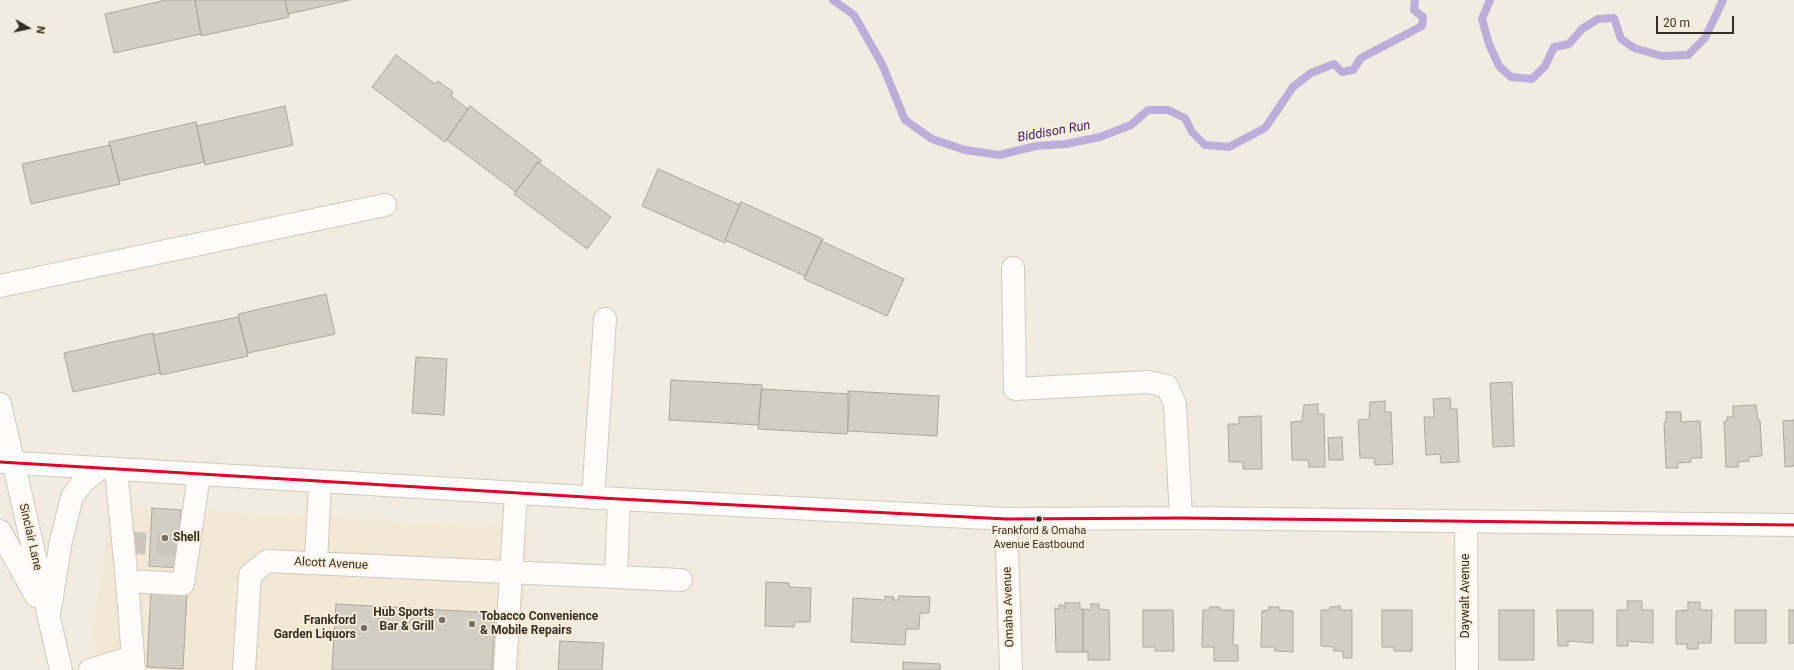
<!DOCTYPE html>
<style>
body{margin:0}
#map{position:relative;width:1794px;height:670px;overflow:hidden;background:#f2ece0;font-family:Roboto,sans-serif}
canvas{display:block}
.north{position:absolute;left:8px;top:8px;width:40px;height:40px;-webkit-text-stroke:3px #faeed8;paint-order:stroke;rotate:99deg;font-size:11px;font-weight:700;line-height:16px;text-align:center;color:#332f26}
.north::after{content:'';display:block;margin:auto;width:14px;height:18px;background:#332f26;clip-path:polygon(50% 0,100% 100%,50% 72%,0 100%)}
.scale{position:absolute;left:1656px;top:16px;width:78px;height:18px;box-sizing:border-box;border:2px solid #332f26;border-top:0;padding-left:5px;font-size:12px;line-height:14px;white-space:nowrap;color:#332f26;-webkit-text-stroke:3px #faeed8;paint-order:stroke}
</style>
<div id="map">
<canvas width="1794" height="670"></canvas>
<div class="north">N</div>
<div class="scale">20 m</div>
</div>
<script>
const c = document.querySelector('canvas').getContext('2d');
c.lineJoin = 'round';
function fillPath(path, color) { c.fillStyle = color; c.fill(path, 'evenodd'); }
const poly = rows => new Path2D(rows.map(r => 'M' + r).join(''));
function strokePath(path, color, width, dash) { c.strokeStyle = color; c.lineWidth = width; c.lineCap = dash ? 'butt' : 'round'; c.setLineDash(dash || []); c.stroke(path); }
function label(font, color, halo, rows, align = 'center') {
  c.font = font + ' Roboto,sans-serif'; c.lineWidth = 3.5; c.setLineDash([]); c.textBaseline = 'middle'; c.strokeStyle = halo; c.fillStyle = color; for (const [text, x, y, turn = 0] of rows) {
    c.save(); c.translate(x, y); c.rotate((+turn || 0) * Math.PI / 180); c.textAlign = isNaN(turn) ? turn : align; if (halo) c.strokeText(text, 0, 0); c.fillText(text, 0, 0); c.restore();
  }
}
fillPath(poly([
 [113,506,490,526,529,530,521,670,100,670,90,635]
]), '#f3e8d3');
strokePath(poly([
 [833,0,854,15,882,64,905,120,932,139,965,150,999,155,1036,146,1066,144,1100,137,1131,125,1148,110,1168,110,1185,118,1192,132,1205,145,1229,147,1265,128,1293,87,1311,73,1334,64,1342,72,1353,70,1361,58,1422,26,1423,17,1414,10,1415,0],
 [1490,0,1482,19,1489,44,1499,66,1511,77,1532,79,1545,66,1554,47,1569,44,1582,29,1598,19,1614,18,1621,39,1634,48,1662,56,1688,55,1705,38,1723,0]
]), '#beadda', 8);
const building = poly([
 [166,0,195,0,201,34,114,53,105,14,166,0],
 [195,0,285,0,289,17,201,36,195,0],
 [285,0,350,0,288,14,285,0],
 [396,55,435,84,438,81,453,92,451,96,468,109,445,142,372,87,396,55],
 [285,106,293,145,205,165,197,126,285,106],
 [470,106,541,160,540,163,538,162,516,192,447,140,470,106],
 [196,122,204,162,119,181,109,142,196,122],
 [110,145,120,184,31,204,22,164,110,145],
 [538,162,611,217,587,249,514,194,538,162],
 [658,169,740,205,725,240,726,241,725,243,642,206,658,169],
 [741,202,823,239,805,276,725,240,741,202],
 [821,241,904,279,887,316,804,279,821,241],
 [326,294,335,334,248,353,238,314,326,294],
 [238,317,248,356,161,375,153,335,238,317],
 [153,333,160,373,73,392,64,353,153,333],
 [416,357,447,359,444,415,412,413,416,357],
 [671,380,762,385,758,425,669,420,671,380],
 [1512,382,1514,446,1493,447,1490,383,1512,382],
 [762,389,850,394,847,434,758,429,762,389],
 [848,391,939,396,937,436,848,431,848,391],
 [1450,398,1451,409,1457,409,1459,462,1441,463,1440,454,1426,455,1424,417,1434,417,1433,399,1450,398],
 [1385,401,1385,412,1391,412,1393,464,1375,465,1374,458,1360,458,1358,420,1369,419,1370,402,1385,401],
 [1318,404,1318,414,1324,414,1325,467,1309,467,1308,460,1292,460,1291,422,1302,421,1304,405,1318,404],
 [1756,405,1758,420,1760,420,1762,456,1749,457,1749,461,1738,462,1738,467,1726,467,1724,421,1727,421,1727,417,1733,417,1733,406,1756,405],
 [1666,412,1681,412,1681,422,1700,421,1702,458,1691,458,1691,462,1678,463,1678,468,1666,468,1664,422,1666,422,1666,412],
 [1261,416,1262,469,1243,469,1243,462,1229,462,1228,424,1239,424,1239,417,1261,416],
 [1794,420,1794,466,1785,467,1783,421,1794,420],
 [1342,437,1343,460,1329,460,1328,438,1342,437],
 [152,508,181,510,178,568,149,566,152,508],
 [766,582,789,583,789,587,811,588,810,622,795,622,794,627,765,626,766,582],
 [151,589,187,591,183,669,147,667,151,589],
 [885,596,894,597,893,600,898,600,899,596,930,597,929,613,920,613,919,629,906,629,905,645,851,642,853,598,885,600,885,596],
 [1627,601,1642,601,1642,610,1653,610,1653,643,1628,641,1628,646,1617,646,1617,610,1628,610,1627,601],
 [1688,602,1700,602,1700,610,1712,610,1711,643,1698,643,1698,649,1687,649,1687,644,1676,644,1676,611,1688,610,1688,602],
 [1065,603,1080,603,1080,609,1083,609,1083,652,1056,652,1055,608,1059,609,1059,605,1063,605,1065,609,1065,603],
 [336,604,495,613,492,670,332,670,336,604],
 [1091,604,1099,604,1099,609,1109,610,1110,660,1088,660,1088,652,1083,652,1083,609,1091,610,1091,604],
 [1340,606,1340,610,1352,610,1352,658,1343,658,1343,651,1334,651,1334,647,1321,646,1321,610,1330,610,1330,607,1340,606],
 [1210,607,1220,607,1220,610,1234,610,1233,645,1238,645,1238,661,1214,661,1214,647,1202,647,1203,610,1210,610,1210,607],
 [1269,607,1279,607,1279,610,1293,611,1293,652,1275,651,1274,647,1261,647,1262,611,1269,610,1269,607],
 [1143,610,1173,610,1174,651,1155,651,1155,647,1143,647,1143,610],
 [1382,610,1412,610,1412,651,1394,651,1394,647,1382,647,1382,610],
 [1499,610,1534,610,1534,660,1499,660,1499,610],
 [1557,610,1593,610,1593,643,1568,641,1568,646,1558,646,1557,610],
 [1735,610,1766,610,1766,643,1735,643,1735,610],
 [1789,610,1794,610,1794,643,1789,644,1789,610],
 [560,641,604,643,602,670,558,670,560,641],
 [903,662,940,664,940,670,903,670,903,662]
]);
fillPath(building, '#d3cec4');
strokePath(building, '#aaa69d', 1);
strokePath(poly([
 [124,542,189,547]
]), '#ccc6bb', 22, [22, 11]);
const minor = poly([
 [1013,268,1015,389,1148,382,1167,386,1175,404,1181,518],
 [0,286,385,205],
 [0,404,61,670],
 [0,462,619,499,1006,519,1181,518,1794,525],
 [116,470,127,581,183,584,199,475],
 [593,498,605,319],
 [1006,519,1011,670],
 [1466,522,1467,670],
 [0,531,36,596],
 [316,563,320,482],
 [616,577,619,499],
 [127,581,134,670],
 [50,609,61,541,72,497,83,482,99,469],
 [90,670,133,657],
 [244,670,250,575,267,561,681,580],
 [505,670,516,493]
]);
strokePath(minor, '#cfcac1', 24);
strokePath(minor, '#fdfcfa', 22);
strokePath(poly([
 [0,462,619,499,1006,519,1181,518,1794,525]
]), '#e4002b', 3);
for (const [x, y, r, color] of [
 [1039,519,3.5,"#332f26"],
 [165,538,4,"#767167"],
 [442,620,4,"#767167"],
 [472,624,4,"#767167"],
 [364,628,4,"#767167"]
]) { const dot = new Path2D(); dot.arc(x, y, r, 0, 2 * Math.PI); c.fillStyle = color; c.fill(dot); strokePath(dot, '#faeed8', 1.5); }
label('11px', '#332f26', '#faeed8', [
 ["Frankford & Omaha",1039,531],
 ["Avenue Eastbound",1039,545]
]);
label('12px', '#332f26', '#faeed8', [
 ["Sinclair Lane",30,537,77],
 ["Alcott Avenue",331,564,3],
 ["Daywalt Avenue",1466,596,-90],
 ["Omaha Avenue",1009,607,-92]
]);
label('bold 12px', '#332f26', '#faeed8', [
 ["Shell",173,538],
 ["Hub Sports",434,613,"right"],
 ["Bar & Grill",434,627,"right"],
 ["Tobacco Convenience",480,617],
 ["& Mobile Repairs",480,631],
 ["Frankford",356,621,"right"],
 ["Garden Liquors",356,635,"right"]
], 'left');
label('italic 13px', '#3c186a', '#faeed8', [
 ["Biddison Run",1054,132,-10]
]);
</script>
